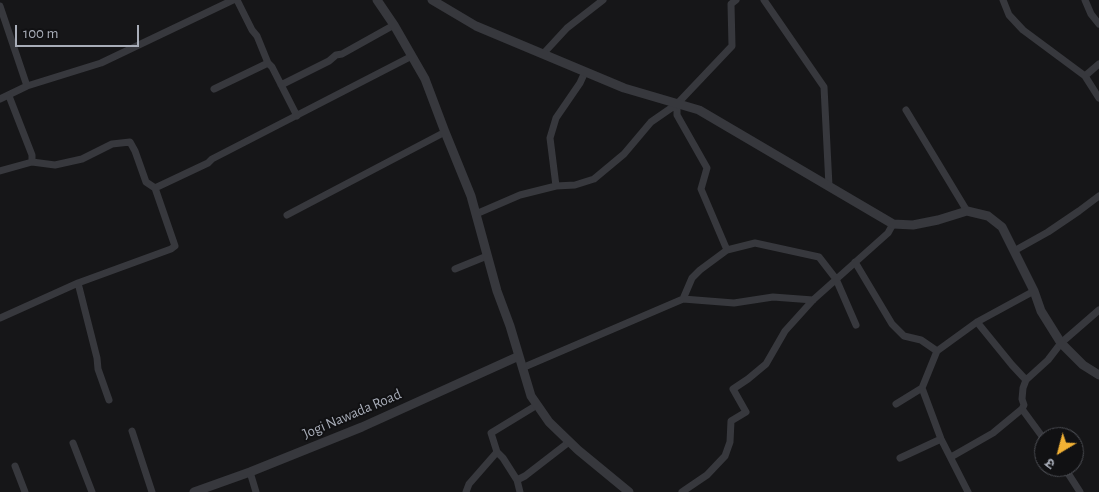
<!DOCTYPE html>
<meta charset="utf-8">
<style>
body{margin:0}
#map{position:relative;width:1099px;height:492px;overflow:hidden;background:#161618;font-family:"Alegreya Sans","Noto Sans Devanagari",sans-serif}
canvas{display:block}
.north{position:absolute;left:1034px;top:427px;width:50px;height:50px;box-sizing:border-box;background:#111113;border:1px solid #4d4f55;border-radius:50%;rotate:217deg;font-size:14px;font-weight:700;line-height:20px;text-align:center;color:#a8adb8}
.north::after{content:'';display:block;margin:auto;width:18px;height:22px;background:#f2b134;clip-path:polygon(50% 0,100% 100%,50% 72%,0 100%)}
.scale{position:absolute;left:15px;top:25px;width:124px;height:22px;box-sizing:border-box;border:2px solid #a8adb8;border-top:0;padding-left:6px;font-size:15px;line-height:18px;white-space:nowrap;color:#a8adb8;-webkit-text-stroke:4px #111113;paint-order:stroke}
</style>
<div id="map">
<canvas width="1099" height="492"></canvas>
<div class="north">उ</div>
<div class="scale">100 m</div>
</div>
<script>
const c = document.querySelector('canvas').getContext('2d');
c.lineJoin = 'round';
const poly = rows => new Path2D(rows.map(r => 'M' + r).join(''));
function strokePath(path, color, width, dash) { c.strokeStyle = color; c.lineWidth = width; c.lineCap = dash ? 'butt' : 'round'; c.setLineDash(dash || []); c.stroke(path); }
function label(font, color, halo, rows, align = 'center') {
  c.font = font + ' "Alegreya Sans",sans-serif'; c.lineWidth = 4; c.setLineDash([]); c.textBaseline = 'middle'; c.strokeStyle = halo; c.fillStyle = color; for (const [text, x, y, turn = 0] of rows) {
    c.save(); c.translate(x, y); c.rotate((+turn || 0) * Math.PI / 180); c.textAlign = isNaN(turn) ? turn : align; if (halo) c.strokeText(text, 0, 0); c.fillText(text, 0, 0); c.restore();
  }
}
strokePath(poly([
 [237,0,252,30,257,36,268,63,272,67,297,116],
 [764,0,824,87,829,186],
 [1003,0,1009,15,1023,30,1085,76,1099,98],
 [1085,0,1091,14,1099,24],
 [0,6,27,86],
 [543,54,567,28,603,0],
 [1085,76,1099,64],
 [281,85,329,61,336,55,342,54,394,25],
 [214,89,268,63],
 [0,99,27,86,101,63,233,0],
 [677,104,677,115,707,168,701,189,727,250],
 [906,110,967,211],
 [32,162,55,165,82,159,112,144,130,142,135,151,146,182,155,188,208,163,212,159,412,56],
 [0,171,32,162,32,155,9,96],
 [556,186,550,138,556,118,580,83,585,72],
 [476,214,520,195,556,186,575,185,594,179,624,154,651,122,677,104,732,46,731,4,736,0],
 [287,215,445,132],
 [1014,251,1048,232,1079,211,1099,196],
 [855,262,892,324,904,336,921,340,937,351],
 [455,269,487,256],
 [78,283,97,358,98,369,109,400],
 [683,299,692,278,700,270,727,250,755,243,819,257,836,279,856,325],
 [0,318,78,283,171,249,175,246,155,188],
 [977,322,1012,365,1026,380],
 [522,368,683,299,734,303,773,297,813,300],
 [922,388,941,439,968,492],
 [896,404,922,388,937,351,977,322,1034,291],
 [1022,409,1024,405,1022,399,1023,388,1026,380,1048,360,1061,343,1099,310],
 [132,431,152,492],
 [73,443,92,492],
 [951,457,993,433,1022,409,1044,439],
 [900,458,941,439],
 [15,466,25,492],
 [1064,467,1080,492],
 [250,472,256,492],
 [517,480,525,476,569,442],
 [466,492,469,484,497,452],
 [520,492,517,480,503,458,497,452,491,433,537,405],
 [682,492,707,475,725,456,730,442,731,421,746,412,733,389,748,379,766,364,785,331,813,300,888,233,893,224]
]), '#37383d', 7);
strokePath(poly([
 [377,0,394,25,425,79,445,132,471,196,497,291,510,326,531,396,549,422,578,450,629,492],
 [432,0,476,26,624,88,699,110,893,224,913,225,938,220,967,211,988,216,1002,227,1034,291,1041,311,1061,343,1083,365,1099,375],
 [194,492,250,472,362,427,519,356]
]), '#37383d', 9);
label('15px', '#a8adb8', '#111113', [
 ["Jogi Nawada Road",352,414,-23]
]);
</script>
